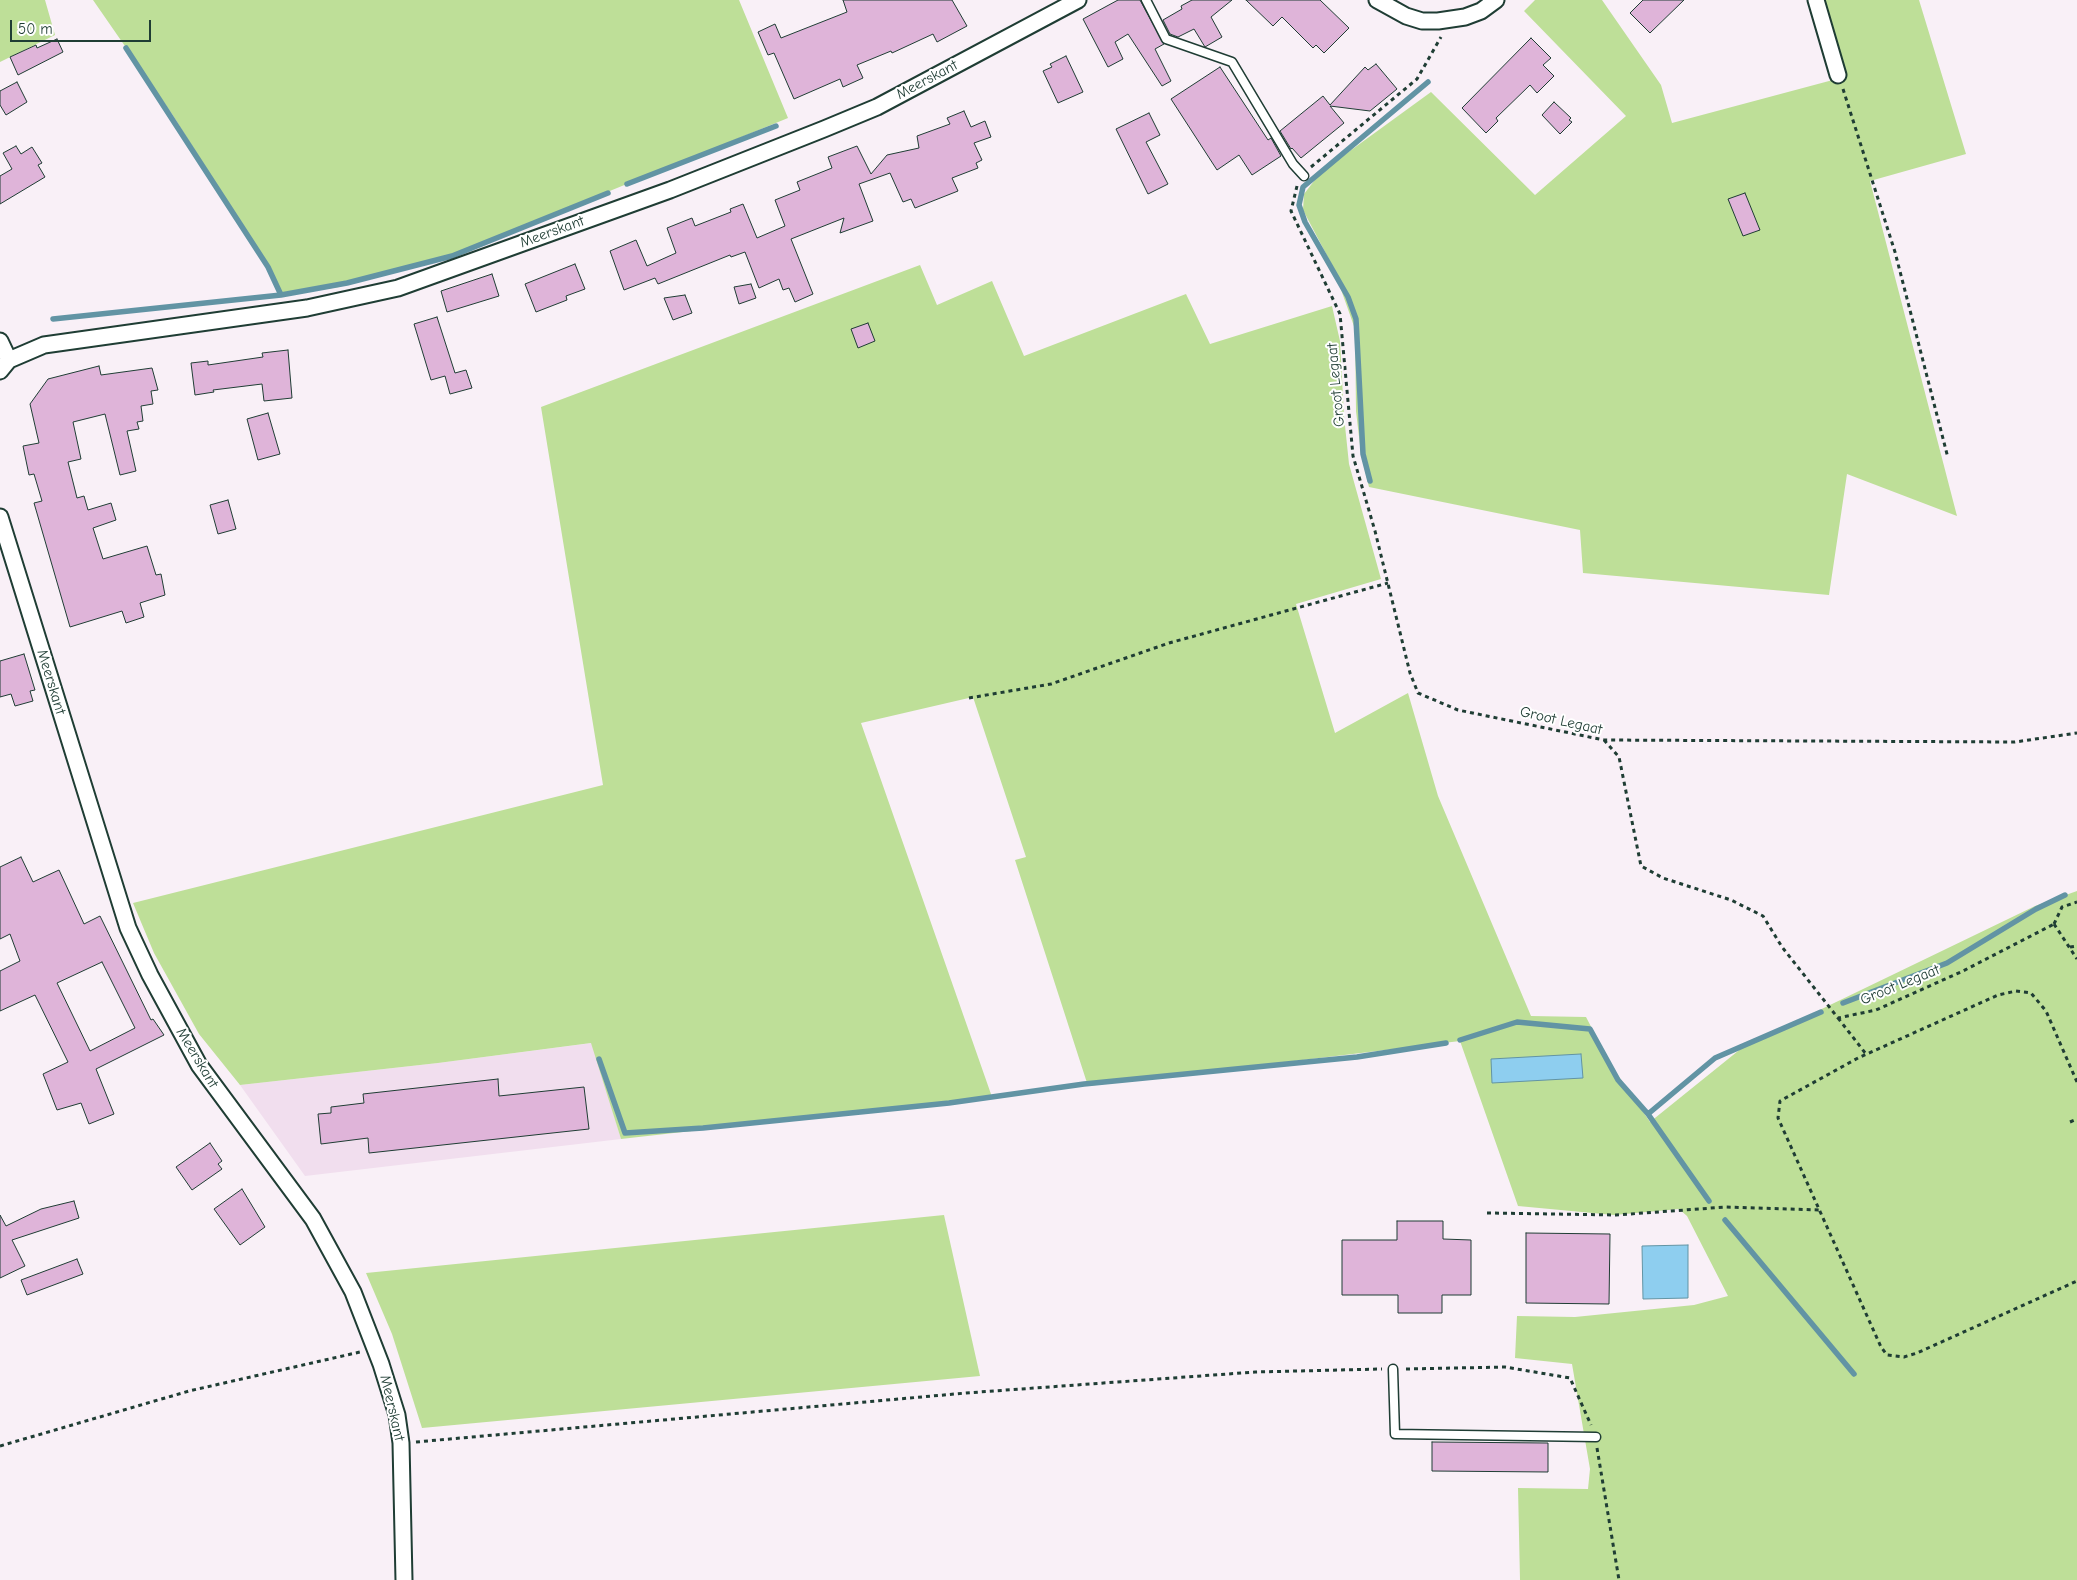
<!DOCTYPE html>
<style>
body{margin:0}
#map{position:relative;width:2077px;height:1580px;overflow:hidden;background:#f9f0f7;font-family:"Comic Neue",sans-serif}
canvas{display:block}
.scale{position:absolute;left:10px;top:20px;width:141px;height:22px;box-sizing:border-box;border:2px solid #1f3d34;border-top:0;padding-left:6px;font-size:15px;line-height:18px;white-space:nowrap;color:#1f3d34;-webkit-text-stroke:4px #fff;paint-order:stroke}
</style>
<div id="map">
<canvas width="2077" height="1580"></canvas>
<div class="scale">50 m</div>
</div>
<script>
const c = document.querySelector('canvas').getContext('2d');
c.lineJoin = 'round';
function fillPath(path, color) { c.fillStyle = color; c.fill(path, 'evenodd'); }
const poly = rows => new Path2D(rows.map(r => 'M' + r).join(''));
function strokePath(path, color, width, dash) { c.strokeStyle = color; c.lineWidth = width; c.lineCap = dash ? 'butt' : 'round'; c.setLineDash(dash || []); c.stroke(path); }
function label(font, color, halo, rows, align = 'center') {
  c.font = font + ' "Comic Neue",sans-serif'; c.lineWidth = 4; c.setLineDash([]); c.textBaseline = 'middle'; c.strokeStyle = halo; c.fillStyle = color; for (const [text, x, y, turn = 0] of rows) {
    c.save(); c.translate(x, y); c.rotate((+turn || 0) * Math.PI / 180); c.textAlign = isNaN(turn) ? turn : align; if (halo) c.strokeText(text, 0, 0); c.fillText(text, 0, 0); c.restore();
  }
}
fillPath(poly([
 [592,1043,621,1139,305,1176,240,1085,438,1063]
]), '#f1deee');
fillPath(poly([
 [0,0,45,0,55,35,0,62],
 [93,0,739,0,788,118,451,256,339,287,282,296,268,266,172,114],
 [1535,0,1602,0,1661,85,1672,123,1844,77,1822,0,1919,0,1966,154,1870,181,1957,516,1847,474,1829,595,1583,573,1580,530,1369,487,1361,454,1356,411,1355,329,1333,267,1303,210,1304,194,1321,172,1431,92,1535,195,1626,116,1524,11],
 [920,265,937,305,992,281,1024,356,1186,294,1210,344,1332,306,1340,341,1344,416,1349,464,1381,579,1296,604,1335,733,1408,693,1438,796,1531,1016,1586,1017,1611,1065,1650,1122,1743,1047,2035,906,2077,891,2077,1580,1520,1580,1518,1488,1588,1489,1590,1469,1572,1364,1515,1358,1517,1316,1575,1317,1694,1305,1728,1296,1687,1216,1679,1209,1614,1215,1518,1206,1460,1041,1088,1086,1015,860,1026,857,973,697,861,723,992,1097,621,1139,591,1043,438,1063,240,1085,199,1034,154,953,133,903,603,785,541,407],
 [944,1215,980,1376,422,1428,392,1334,366,1273]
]), '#bedf98');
const water = poly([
 [1581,1054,1583,1078,1492,1083,1491,1059,1581,1054],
 [1688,1245,1688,1298,1643,1299,1642,1246,1688,1245]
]);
fillPath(water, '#8eceef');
strokePath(water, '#6294a4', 1);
strokePath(poly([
 [126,48,268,267,281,295],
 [627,184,776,126],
 [53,319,281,295,347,283,452,256,608,193],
 [1370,481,1363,454,1356,319,1348,297,1305,222,1299,205,1303,187,1428,82],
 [1843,1003,1947,963,2036,909,2065,895],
 [1460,1040,1517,1022,1590,1029,1618,1080,1648,1114,1709,1201],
 [599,1059,625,1133,703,1128,949,1103,1084,1084,1357,1057,1446,1043],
 [1648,1114,1715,1058,1821,1012],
 [1725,1220,1854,1374]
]), '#6294a4', 5.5);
const building = poly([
 [843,0,952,0,967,26,937,42,933,34,892,53,891,51,857,65,863,78,843,87,840,79,794,99,774,53,768,55,758,32,775,24,781,38,847,12,843,0],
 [1118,0,1140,0,1164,44,1155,49,1171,81,1162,86,1128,34,1115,42,1123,59,1108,67,1083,19,1118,0],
 [1192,0,1232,0,1211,17,1222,37,1205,47,1194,29,1178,37,1170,34,1163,20,1182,9,1181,6,1192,0],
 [1246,0,1320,0,1349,28,1324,53,1316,45,1313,48,1282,17,1273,26,1246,0],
 [1643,0,1684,0,1650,33,1630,13,1643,0],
 [1531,38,1551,58,1543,65,1554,76,1537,93,1530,85,1496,118,1498,121,1486,133,1462,108,1531,38],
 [57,39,63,52,18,75,10,57,36,45,37,48,57,39],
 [1066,56,1083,92,1058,103,1043,71,1052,67,1050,64,1066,56],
 [1376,64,1397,89,1370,111,1330,106,1344,123,1301,158,1292,148,1291,149,1280,131,1323,96,1330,105,1365,67,1368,70,1376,64],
 [1220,67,1268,140,1271,138,1281,156,1252,175,1239,155,1217,170,1171,99,1220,67],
 [17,82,27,102,6,115,0,105,0,91,17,82],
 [1554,102,1571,118,1569,120,1572,122,1560,134,1542,115,1554,102],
 [964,111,971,127,985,121,991,137,974,143,982,160,976,163,978,168,952,178,958,191,915,208,911,199,903,202,890,173,859,184,873,221,840,233,844,218,791,239,813,294,795,302,789,288,783,290,779,279,759,288,745,252,731,257,730,255,658,284,655,278,624,290,610,251,636,240,647,266,676,253,667,228,692,218,695,226,731,212,730,209,743,204,757,238,785,226,775,200,800,190,797,182,832,168,828,157,857,146,871,174,887,155,919,148,917,136,950,124,947,118,964,111],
 [1149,113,1160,135,1146,142,1168,184,1148,194,1116,129,1149,113],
 [16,146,21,154,32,147,42,163,38,165,45,177,0,204,0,176,12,169,3,153,16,146],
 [1745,193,1760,230,1743,236,1728,199,1745,193],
 [575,264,585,289,566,296,567,300,536,312,525,284,575,264],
 [492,274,499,296,447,312,441,291,492,274],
 [751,284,756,298,739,304,734,287,751,284],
 [685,295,692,313,673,320,664,298,685,295],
 [437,317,455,373,466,370,472,388,450,394,445,376,431,380,414,324,437,317],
 [868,323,875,341,858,348,851,329,868,323],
 [288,350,292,398,264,401,262,384,213,390,214,392,195,395,191,363,208,361,208,365,263,357,262,353,288,350],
 [99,366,101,375,152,368,158,390,151,391,153,404,141,406,143,421,137,422,139,429,127,431,136,471,120,475,105,414,73,422,81,459,68,462,77,498,84,496,88,510,111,503,116,520,93,528,103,559,147,546,156,575,161,574,165,595,140,603,144,617,126,623,122,611,70,627,34,503,42,501,34,474,29,475,23,446,39,443,30,404,48,379,99,366],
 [268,413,280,454,258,460,247,419,268,413],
 [228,500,236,529,218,534,210,505,228,500],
 [24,654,35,690,30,691,33,701,15,706,11,694,0,697,0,661,24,654],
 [21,857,33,882,59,870,84,924,100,916,151,1020,153,1019,164,1035,96,1069,114,1114,89,1124,81,1103,57,1110,43,1074,68,1062,35,995,0,1011,0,971,20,961,10,934,0,939,0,867,21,857],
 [102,962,135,1028,90,1051,57,983,102,962],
 [498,1079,499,1096,584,1087,589,1129,369,1153,368,1138,321,1144,318,1114,331,1113,331,1107,364,1103,363,1094,498,1079],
 [210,1143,222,1161,218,1164,222,1169,192,1190,176,1167,210,1143],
 [242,1189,265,1227,240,1245,214,1209,242,1189],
 [74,1201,79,1218,12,1240,25,1266,0,1278,0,1215,6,1226,41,1209,74,1201],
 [1397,1221,1443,1221,1443,1239,1471,1240,1471,1295,1442,1295,1442,1313,1398,1313,1398,1295,1342,1295,1342,1240,1397,1240,1397,1221],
 [1526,1233,1610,1234,1609,1304,1526,1303,1526,1233],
 [77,1259,83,1274,27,1295,21,1280,77,1259],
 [1432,1442,1548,1443,1548,1472,1432,1471,1432,1442]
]);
fillPath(building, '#dfb4d9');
strokePath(building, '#1f3d34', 1);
const service = poly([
 [1146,0,1166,39,1232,62,1293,164,1304,176],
 [1393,1369,1395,1434,1596,1437]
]);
const minor = poly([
 [1377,0,1406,16,1422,21,1438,21,1465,17,1481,11,1496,0],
 [1816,0,1838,75],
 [0,341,9,360],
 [0,371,9,360,44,345,307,308,398,288,670,190,824,129,877,107,1078,0],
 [0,517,128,928,150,975,199,1065,313,1219,353,1292,381,1364,397,1415,401,1443,404,1580]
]);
strokePath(service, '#1f3d34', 11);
strokePath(minor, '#1f3d34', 19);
strokePath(poly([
 [1843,89,1895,252,1948,458],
 [1311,167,1417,79,1441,37],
 [1297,186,1291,211,1340,314,1353,456,1375,531,1410,673,1418,693,1458,710,1604,740,2015,742,2077,733],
 [969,698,1051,684,1169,643,1388,583],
 [1604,740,1619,757,1641,866,1663,878,1731,900,1763,916,1782,947,1838,1018,1876,1010,1963,971,2054,924],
 [2054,924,2077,959],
 [2054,924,2062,907,2077,902],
 [2070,947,2077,946],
 [1838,1018,1866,1054],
 [2077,1082,2046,1011,2031,993,2016,991,1998,995,1858,1058,1780,1101,1778,1118,1881,1347,1887,1355,1904,1357,1917,1353,2077,1281],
 [2070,1122,2077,1119],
 [1487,1213,1616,1215,1726,1207,1819,1210],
 [1406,1369,1505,1367,1570,1378,1591,1425],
 [416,1442,966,1393,1255,1372,1382,1369],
 [0,1446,189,1391,360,1352],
 [1597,1448,1619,1580]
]), '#1f3d34', 3, [4, 4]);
strokePath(service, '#fff', 8);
strokePath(minor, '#fff', 15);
label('15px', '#1f3d34', '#fff', [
 ["Meerskant",927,80,-28],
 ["Meerskant",552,232,-20],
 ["Groot Legaat",1336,385,-95],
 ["Meerskant",51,682,73],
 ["Groot Legaat",1561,721,13],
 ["Groot Legaat",1900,985,-22],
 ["Meerskant",197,1058,59],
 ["Meerskant",392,1408,77]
]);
</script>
